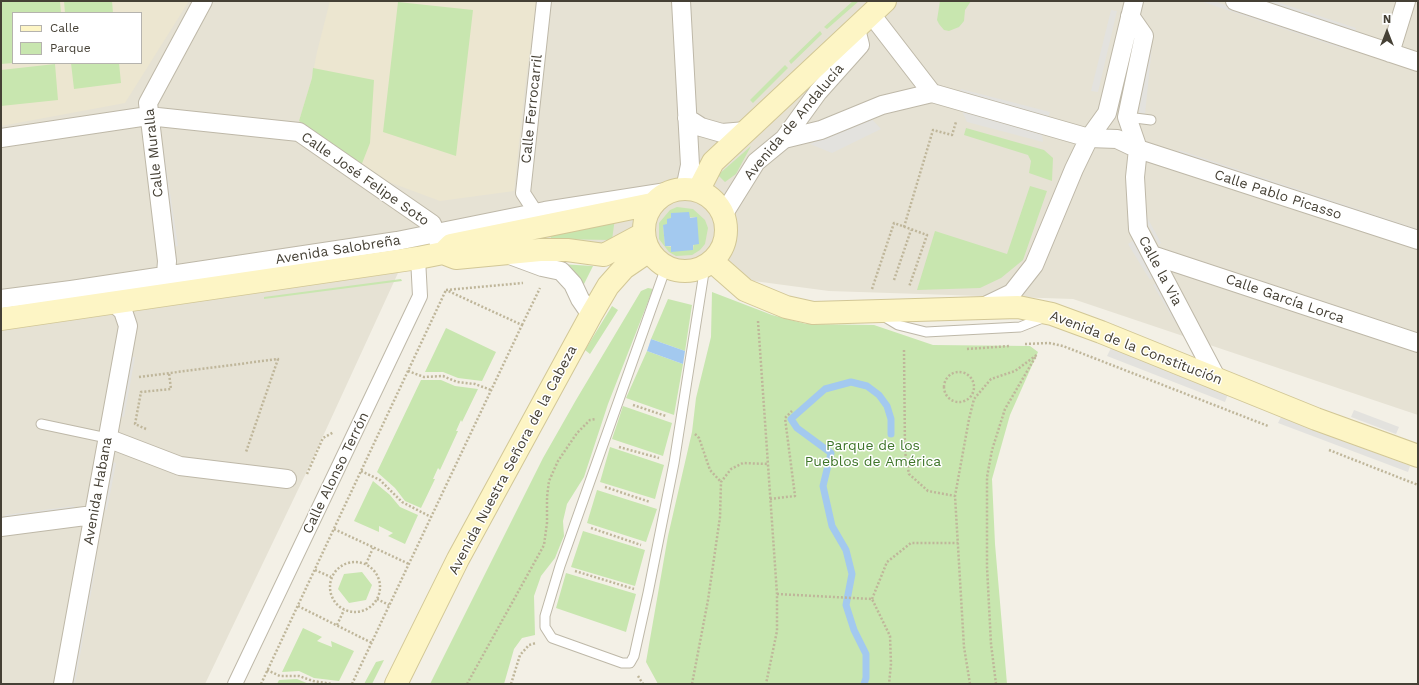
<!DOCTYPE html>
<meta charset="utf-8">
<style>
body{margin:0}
#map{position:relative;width:1419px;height:685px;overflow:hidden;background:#f3f0e6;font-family:"Work Sans",sans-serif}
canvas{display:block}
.frame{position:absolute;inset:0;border:2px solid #454035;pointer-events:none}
.legend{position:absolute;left:12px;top:12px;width:130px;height:52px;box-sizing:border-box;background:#fff;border:1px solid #b5b3ae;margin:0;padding:5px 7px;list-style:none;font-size:12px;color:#454035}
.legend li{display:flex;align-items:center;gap:8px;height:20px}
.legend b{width:20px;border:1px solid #b5b3ae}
.north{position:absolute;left:1367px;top:12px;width:40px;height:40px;-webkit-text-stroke:3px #fff;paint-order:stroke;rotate:0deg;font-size:11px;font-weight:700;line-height:16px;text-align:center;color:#454035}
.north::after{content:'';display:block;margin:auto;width:14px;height:18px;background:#454035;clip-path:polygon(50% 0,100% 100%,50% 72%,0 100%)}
</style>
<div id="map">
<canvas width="1419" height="685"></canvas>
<div class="frame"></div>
<ul class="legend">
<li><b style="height:5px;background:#fdf5c5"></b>Calle</li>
<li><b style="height:11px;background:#c8e6af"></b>Parque</li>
</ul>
<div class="north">N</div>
</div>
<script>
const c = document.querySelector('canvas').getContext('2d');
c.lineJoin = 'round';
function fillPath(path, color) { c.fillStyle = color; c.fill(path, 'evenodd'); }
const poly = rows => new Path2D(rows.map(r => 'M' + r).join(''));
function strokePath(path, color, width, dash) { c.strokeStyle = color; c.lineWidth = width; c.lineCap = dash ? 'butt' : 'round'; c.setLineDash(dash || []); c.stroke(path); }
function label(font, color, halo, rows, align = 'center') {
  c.font = font + ' "Work Sans",sans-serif'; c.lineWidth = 3; c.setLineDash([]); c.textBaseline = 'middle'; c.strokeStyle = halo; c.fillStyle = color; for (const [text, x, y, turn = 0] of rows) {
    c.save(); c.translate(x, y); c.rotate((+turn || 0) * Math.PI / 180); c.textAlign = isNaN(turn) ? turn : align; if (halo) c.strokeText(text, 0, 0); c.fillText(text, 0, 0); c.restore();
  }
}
fillPath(poly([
 [1,1,1418,1,1418,415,1073,299,829,291,415,236,307,471,205,684,1,684],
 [13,13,141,13,141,63,13,63]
]), '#e6e2d4');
fillPath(poly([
 [1,1,189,1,125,103,1,126],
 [13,13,141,13,141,63,13,63],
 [330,1,537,1,525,86,514,191,440,201,381,179,299,121,312,78,317,52]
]), '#ece6d0');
fillPath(poly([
 [1,1,60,1,61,13,13,13,13,63,1,64],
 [64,1,112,1,113,13,65,13],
 [853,1,859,1,827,29,824,27],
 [940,1,971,1,965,10,964,21,959,27,949,31,944,30,939,24,937,20],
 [398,2,473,10,456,156,383,132],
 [820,31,822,34,791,64,789,61],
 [71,63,119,63,121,83,74,89],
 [55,64,58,100,1,106,1,70],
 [785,65,788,68,753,103,750,100],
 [313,68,374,80,370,143,361,166,299,121,312,78],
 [966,128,1044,150,1053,158,1052,181,1029,173,1031,161,1028,155,964,135],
 [751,146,736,174,725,182,718,175],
 [1030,186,1047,191,1023,260,1001,278,980,288,917,290,935,231,1007,254],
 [677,207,693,209,705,220,708,228,705,244,700,250,692,255,676,256,669,252,659,239,659,223,670,210],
 [697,217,693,250,665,246,663,225,667,225,671,218],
 [615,218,612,240,551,239,550,231],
 [560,264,593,266,583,286],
 [401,279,402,281,264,299,264,297],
 [648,288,653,289,608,404,584,477,567,504,563,521,564,536,561,543,555,558,541,576,534,596,535,635,522,638,514,649,504,684,430,684,543,458,576,400,641,291],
 [712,292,772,315,806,324,874,325,933,345,1030,346,1038,352,1010,415,992,479,995,544,1007,684,658,684,646,662,668,536,692,432,696,398,711,337],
 [668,299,692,305,685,351,651,339],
 [612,306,618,310,590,354,585,350],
 [446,328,496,352,482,381,458,378,443,372,425,372],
 [647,351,683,364,674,415,626,398],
 [421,380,441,380,455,386,478,389,462,422,461,420,456,431,458,431,440,470,438,468,433,479,435,479,421,508,405,501,395,488,377,472],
 [623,406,672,423,663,456,612,439],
 [610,447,664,465,655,499,600,482],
 [373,481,390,495,400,507,418,515,405,544,388,536,393,533,379,526,379,532,354,521],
 [597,490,657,509,646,542,587,523],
 [583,531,645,550,635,586,571,567],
 [362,572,372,585,366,600,349,603,338,589,344,574],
 [566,573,636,594,626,632,556,608],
 [303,628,322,637,317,641,332,647,331,641,354,651,339,681,314,678,299,671,282,672],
 [384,660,372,684,364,684,376,662],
 [297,679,309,684,277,684,279,680]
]), '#c8e6af');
fillPath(poly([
 [1200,1,1214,1,1345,45,1344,49],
 [1247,1,1274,1,1356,28,1353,36],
 [1111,10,1117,11,1098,92,1091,91],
 [1147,46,1152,46,1145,114,1139,113],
 [961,89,1050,112,1048,118,959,94],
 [961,109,1041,128,1043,142,967,122],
 [869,116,881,129,832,153,810,144],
 [163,146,178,246,173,247,158,147],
 [1179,150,1418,229,1418,236,1177,156],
 [1168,164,1418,246,1418,250,1167,168],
 [1142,191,1145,191,1147,217,1161,243,1159,245,1144,218],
 [1134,240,1156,276,1150,280,1128,244],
 [1159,282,1181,318,1175,322,1153,285],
 [1111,348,1228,394,1225,402,1107,356],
 [130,357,135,357,124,417,119,416],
 [1354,410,1399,427,1396,434,1351,417],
 [1281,417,1410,466,1408,472,1278,423],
 [112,462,116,463,107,510,103,509],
 [74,506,75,512,6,520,5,515],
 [93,558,97,559,75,684,70,684]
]), '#e3e2de');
fillPath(poly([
 [689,212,690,218,697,217,699,244,693,245,693,250,671,252,671,246,665,246,663,225,667,224,667,219,671,218,671,213],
 [651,339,685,351,683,364,647,351]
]), '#a3c9ef');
strokePath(poly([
 [864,684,866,678,866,654,854,630,846,605,852,574,846,550,832,526,823,486,831,453,797,428,791,419,825,389,851,382,867,386,879,395,887,406,891,419,891,434]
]), '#a3c9ef', 7);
const service = poly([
 [1127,117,1151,120],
 [666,267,560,566,545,616,545,627,552,638,622,663,630,663,634,656,648,593,674,463,705,266],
 [883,316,898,325,926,332,1020,327,1045,317],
 [41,424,107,438]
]);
const pedestrian = poly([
 [536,213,523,193,544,1],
 [235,684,420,296,418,258]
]);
const minor = poly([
 [681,1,690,165,685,189],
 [1235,1,1418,62],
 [871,14,932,93],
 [1130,16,1144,36,1127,117,1138,149,1135,177,1138,229,1218,381],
 [1390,53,1406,1],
 [687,118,701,127,722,133,746,131],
 [1,138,148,116,299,132,432,224,439,243],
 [784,139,821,130,882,105,932,93,1089,138,1117,139,1138,149,1418,240],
 [723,215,756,162,784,139,818,92,860,45,856,29],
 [507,254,542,267,561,271,573,284,580,299,591,315],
 [1152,255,1418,343],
 [165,287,167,261,148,103,203,1],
 [1,299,71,290,397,241,545,211,673,191],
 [983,307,1012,293,1034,265,1074,169,1089,138,1107,113,1134,1],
 [107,438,180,466,287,479],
 [1,527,93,515],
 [63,684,128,326,123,311,113,302]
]);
const secondary = poly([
 '644 230a41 41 0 1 1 82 0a41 41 0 1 1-82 0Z',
 [698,191,713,162,885,1],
 [443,253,451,245,652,204],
 [712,261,745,290,786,307,813,313,1018,307,1052,314,1101,332,1316,419,1418,456],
 [1,319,418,258,443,253,456,258,540,250,567,250,604,255,643,234],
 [396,684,458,559,591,315,608,286,624,268,649,251]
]);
strokePath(service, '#beb8a8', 11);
strokePath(pedestrian, '#beb8a8', 16);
strokePath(minor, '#beb8a8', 20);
strokePath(secondary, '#d2c796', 24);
strokePath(poly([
 [904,227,933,130,952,135,956,122],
 [894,280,911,230],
 [872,289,894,223,927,235,909,287],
 [446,290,523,283],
 [758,321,777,594,777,631,766,684],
 [522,325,540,288],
 [1025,344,1049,343,1063,346,1268,426],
 [967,349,1010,346],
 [904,350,905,452,909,474,928,491,955,496],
 [408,371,424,377,443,376,457,382,475,384,491,390],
 '944 387a15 15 0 1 1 30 0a15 15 0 1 1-30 0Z',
 [139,377,278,359,246,452,245,452],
 [633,405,666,416],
 [146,429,135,424,141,392,171,389,169,373],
 [695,434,699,438,710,470,721,482],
 [619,447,659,458],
 [1329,450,1418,485],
 [361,471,380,480,402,502,431,517],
 [307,474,323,438,334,432],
 [605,487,650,502],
 [770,499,795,496,785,418,792,411],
 [591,528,641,545],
 [334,529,409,564],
 '330 587a25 25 0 1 1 50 0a25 25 0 1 1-50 0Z',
 [366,564,373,548],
 [315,570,331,577],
 [575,571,634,589],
 [777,594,872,599,890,636,891,664,889,684],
 [377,599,389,605],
 [872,599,887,562,911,543,958,543],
 [298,606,372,643],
 [337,625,344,610],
 [267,670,280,676,299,676,313,681,332,684],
 [638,676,643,684],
 [261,684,446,290],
 [352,684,522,325,446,290],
 [467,684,544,545,547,523,547,497,549,481,558,461,577,433,590,420,596,419],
 [511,684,520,655,529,645,536,643],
 [692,684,708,600,720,517,721,482,731,469,743,463,768,464],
 [970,684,964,647,955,496,969,419,974,399,991,379,1015,371,1038,354],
 [996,684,991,644,987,567,987,477,992,450,1005,409,1036,356]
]), '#bfb69a', 2.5, [2, 2]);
strokePath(service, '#fff', 9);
strokePath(pedestrian, '#fff', 14);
strokePath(minor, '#fff', 18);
strokePath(secondary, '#fdf5c5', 22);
label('14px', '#454035', '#fff', [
 ["Calle Ferrocarril",532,109,-84],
 ["Avenida de Andalucía",794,122,-50],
 ["Calle Muralla",154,153,-96],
 ["Calle José Felipe Soto",365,179,35],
 ["Calle Pablo Picasso",1278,195,18],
 ["Avenida Salobreña",338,250,-9],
 ["Calle la Via",1160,271,62],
 ["Calle García Lorca",1285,299,19],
 ["Avenida de la Constitución",1136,348,21],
 ["Avenida Nuestra Señora de la Cabeza",513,460,-62],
 ["Calle Alonso Terrón",336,473,-64],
 ["Avenida Habana",98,491,-80]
]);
label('14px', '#3f762a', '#fff', [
 ["Parque de los",873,446],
 ["Pueblos de América",873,462]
]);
</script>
